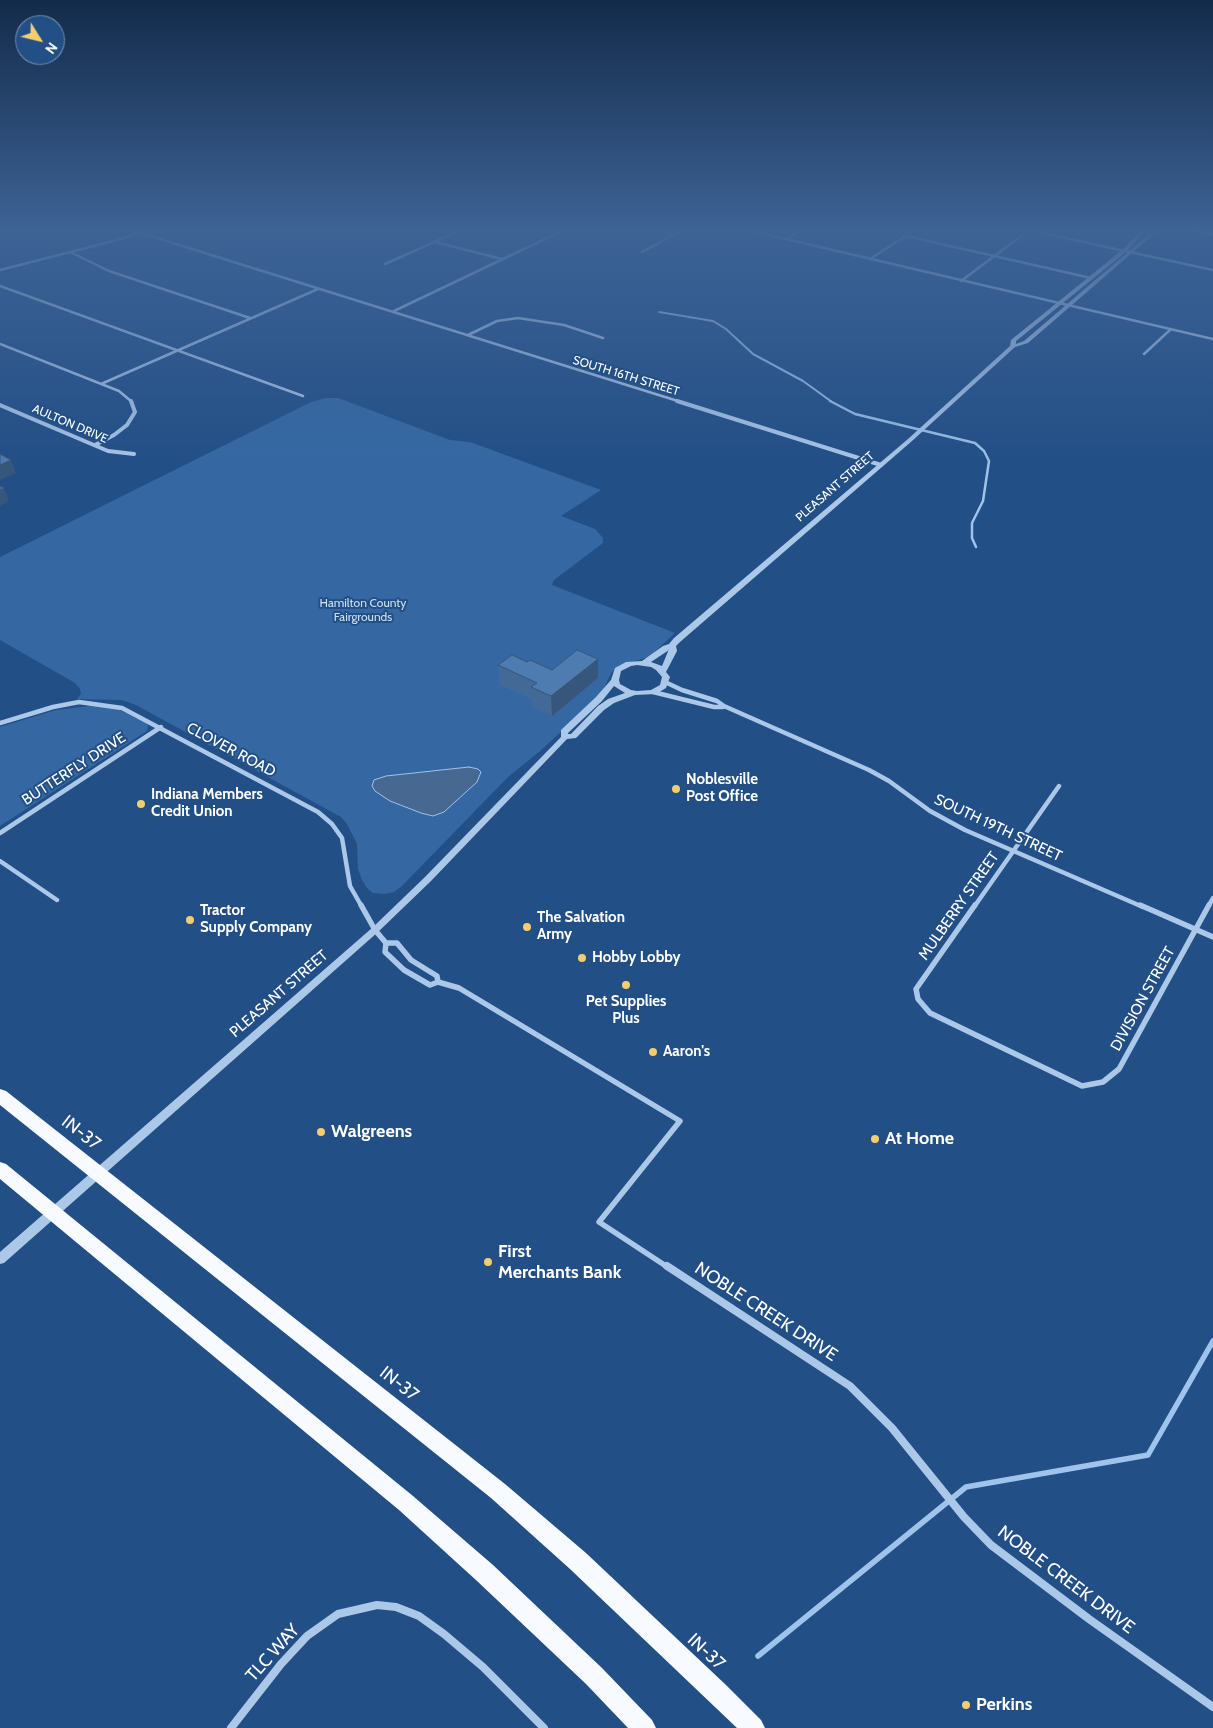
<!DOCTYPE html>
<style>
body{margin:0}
#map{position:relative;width:1213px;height:1728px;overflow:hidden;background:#224f86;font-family:Cabin,sans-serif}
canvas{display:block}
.north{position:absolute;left:15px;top:15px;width:50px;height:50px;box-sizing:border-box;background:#224f86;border:1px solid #7a95b6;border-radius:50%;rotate:126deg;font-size:14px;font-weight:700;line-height:20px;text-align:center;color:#fff}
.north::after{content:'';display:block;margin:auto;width:18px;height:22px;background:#f6cd6d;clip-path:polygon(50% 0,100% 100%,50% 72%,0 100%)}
</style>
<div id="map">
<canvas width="1213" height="1728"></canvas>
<div class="north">N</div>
</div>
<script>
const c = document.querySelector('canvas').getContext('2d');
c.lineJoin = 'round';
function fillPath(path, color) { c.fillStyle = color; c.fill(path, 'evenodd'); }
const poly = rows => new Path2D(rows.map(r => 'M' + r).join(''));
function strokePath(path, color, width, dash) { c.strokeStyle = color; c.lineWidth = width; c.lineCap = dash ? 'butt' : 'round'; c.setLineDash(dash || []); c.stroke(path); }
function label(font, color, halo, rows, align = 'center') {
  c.font = font + ' Cabin,sans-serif'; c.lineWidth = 4; c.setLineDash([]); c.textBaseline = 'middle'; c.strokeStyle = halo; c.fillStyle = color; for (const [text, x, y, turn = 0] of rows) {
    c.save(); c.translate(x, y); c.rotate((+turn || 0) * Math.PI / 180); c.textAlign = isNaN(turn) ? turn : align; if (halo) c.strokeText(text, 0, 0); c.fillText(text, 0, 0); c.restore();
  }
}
fillPath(poly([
 [326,398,338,398,450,440,470,442,601,490,561,516,595,529,603,538,603,543,554,580,552,585,675,633,649,657,619,666,611,673,601,695,539,752,508,777,401,887,394,892,384,894,373,893,367,888,362,880,358,869,357,844,347,824,341,817,136,705,122,700,77,699,81,694,80,689,75,683,0,640,0,557,311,402],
 [90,706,115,708,126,713,146,723,148,726,147,731,0,826,0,727,56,710]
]), '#3568a3');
const water = poly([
 [469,767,478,769,481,772,477,782,444,812,433,816,421,813,390,801,375,791,372,786,374,780,386,776,469,767]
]);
fillPath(water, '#476890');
strokePath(water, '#9fc3eb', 1);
strokePath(poly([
 [659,312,713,321,726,329,753,354,803,381,832,402]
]), '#9fc3eb', 2);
strokePath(poly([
 [830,401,855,414,975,443,984,451,989,461,983,501,972,523,972,538,976,547]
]), '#9fc3eb', 2.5);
strokePath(poly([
 [758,1656,966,1487,1148,1455,1213,1341]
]), '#9fc3eb', 5.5);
strokePath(poly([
 [125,228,681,402],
 [646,228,673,235],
 [739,228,1213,339],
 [1019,228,1213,270],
 [906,236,1091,278],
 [786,239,805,228],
 [435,242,502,259],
 [70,252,109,271,250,318],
 [642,252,687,228],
 [870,259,918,228],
 [385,264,465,228],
 [0,270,121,239,137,233],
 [961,281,1029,230],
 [0,286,303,396],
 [394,311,568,228],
 [468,335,497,321,518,318,564,325,603,338],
 [0,344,119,391,132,402],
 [1144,354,1171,329],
 [101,384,318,289]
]), '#abc8e9', 2.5);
strokePath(poly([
 [677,401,881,465],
 [0,405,108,451,134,454],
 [95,445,114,435,127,425,135,412,131,401]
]), '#abc8e9', 4);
strokePath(poly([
 [665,682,682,690,717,701,724,706,869,770,889,781,930,811,965,830,1143,907],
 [653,692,714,707,723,707],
 [0,723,53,707,79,702,122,708,318,812,332,824,342,838,350,886,362,907],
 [0,833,161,727],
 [0,861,57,900],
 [974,907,1059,786],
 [1208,907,1213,898]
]), '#abc8e9', 4.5);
strokePath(poly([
 [361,905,375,930,386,943],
 [975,905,916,989,918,999,930,1013,1082,1086,1103,1082,1119,1069,1209,905],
 [1140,905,1213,937],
 [386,943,397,943,411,960,437,976,438,982,430,985,404,970,385,952,386,943],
 [438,982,459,988,680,1121,599,1222,669,1268]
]), '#abc8e9', 5.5);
strokePath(poly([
 [667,1266,850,1386,892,1428,964,1517,991,1545,1089,1619,1213,1707],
 [231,1728,281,1664,307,1636,338,1614,377,1605,396,1607,419,1616,444,1634,483,1667,544,1728]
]), '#abc8e9', 8);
fillPath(poly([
 [1141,228,1145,228,1141,236,1126,252,1016,341,1016,344,1024,341,1156,228,1161,228,1028,343,1015,347,912,441,680,642,676,646,677,651,666,672,670,677,666,688,656,694,635,695,614,703,604,710,576,738,567,739,431,881,378,932,4,1263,0,1264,0,1252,372,928,425,877,561,737,561,730,596,697,611,680,615,668,626,662,642,661,663,646,669,644,674,638,908,439,1010,346,1011,340,1122,250,1137,235,1141,228],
 [669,649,662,666,651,662,669,650,669,649],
 [637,665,651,667,656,670,662,677,660,685,651,690,637,691,631,690,620,684,619,680,621,671,631,666,637,665],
 [614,686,625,693,608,699,598,706,571,734,568,734,568,733,602,701,614,686]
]), '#abc8e9');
fillPath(poly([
 [1171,228,1184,228,1213,232,1213,236,1171,228]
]), '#d6e5f7');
fillPath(poly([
 [0,1089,6,1091,505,1484,586,1553,726,1685,761,1720,765,1728,737,1728,570,1569,491,1498,0,1105,0,1089],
 [0,1162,6,1164,413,1496,493,1565,602,1668,652,1720,656,1728,628,1728,586,1684,477,1581,399,1510,0,1179,0,1162]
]), '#f7fafe');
fillPath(poly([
 [598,659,598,678,552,716,532,707,532,699,500,685,498,665,527,662,552,670]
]), '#436a97');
fillPath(poly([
 [11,460,16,473,0,480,0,465],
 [4,488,9,501,0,506,0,490],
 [598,659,598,678,552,716,551,696]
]), '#37567b');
const building = poly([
 [0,454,11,460,0,465,0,454],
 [0,486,4,488,0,490,0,486],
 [577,650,598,659,551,696,531,687,537,683,498,665,512,655,527,662,530,660,552,670,577,650]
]);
fillPath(building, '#4e7bb0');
strokePath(building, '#37567b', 1);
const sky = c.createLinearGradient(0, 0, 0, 470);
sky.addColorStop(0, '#132b4a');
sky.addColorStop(0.49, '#3e6395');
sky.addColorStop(1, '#3e639500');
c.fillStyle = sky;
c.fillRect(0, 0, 1213, 470);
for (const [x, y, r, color] of [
 [676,789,5,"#f6cd6d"],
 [141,804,5,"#f6cd6d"],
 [190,920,5,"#f6cd6d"],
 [527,927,5,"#f6cd6d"],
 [582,958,5,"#f6cd6d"],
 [626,985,5,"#f6cd6d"],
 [653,1052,5,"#f6cd6d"],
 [321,1132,5,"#f6cd6d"],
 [875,1139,5,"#f6cd6d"],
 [488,1262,5,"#f6cd6d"],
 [966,1705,5,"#f6cd6d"]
]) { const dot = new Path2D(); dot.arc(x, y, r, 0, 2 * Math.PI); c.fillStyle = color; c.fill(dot); strokePath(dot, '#224f86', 2); }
label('12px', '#fff', '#224f86', [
 ["SOUTH 16TH STREET",626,376,17],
 ["AULTON DRIVE",70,424,23],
 ["PLEASANT STREET",835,487,-41]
]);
label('12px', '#d0e2f7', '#224f86', [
 ["Hamilton County",363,603],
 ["Fairgrounds",363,617]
]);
label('15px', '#fff', '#224f86', [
 ["CLOVER ROAD",231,750,28],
 ["BUTTERFLY DRIVE",74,769,-33],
 ["SOUTH 19TH STREET",998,828,25],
 ["MULBERRY STREET",959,906,-55],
 ["PLEASANT STREET",279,994,-41],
 ["DIVISION STREET",1143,999,-61]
]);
label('bold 15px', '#fff', '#224f86', [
 ["Noblesville",686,780],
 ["Post Office",686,797],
 ["Indiana Members",151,795],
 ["Credit Union",151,812],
 ["Tractor",200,911],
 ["Supply Company",200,928],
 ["The Salvation",537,918],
 ["Army",537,935],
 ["Hobby Lobby",592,958],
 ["Pet Supplies",626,1002,"center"],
 ["Plus",626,1019,"center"],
 ["Aaron's",663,1052]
], 'left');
label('bold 18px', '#fff', '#224f86', [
 ["Walgreens",331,1132],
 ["At Home",885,1139],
 ["First",498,1252],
 ["Merchants Bank",498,1273],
 ["Perkins",976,1705]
], 'left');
label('18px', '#fff', '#224f86', [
 ["IN-37",81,1133,38],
 ["NOBLE CREEK DRIVE",766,1312,33],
 ["IN-37",399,1384,38],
 ["NOBLE CREEK DRIVE",1066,1580,37],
 ["IN-37",706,1652,43],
 ["TLC WAY",273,1653,-48]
]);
</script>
